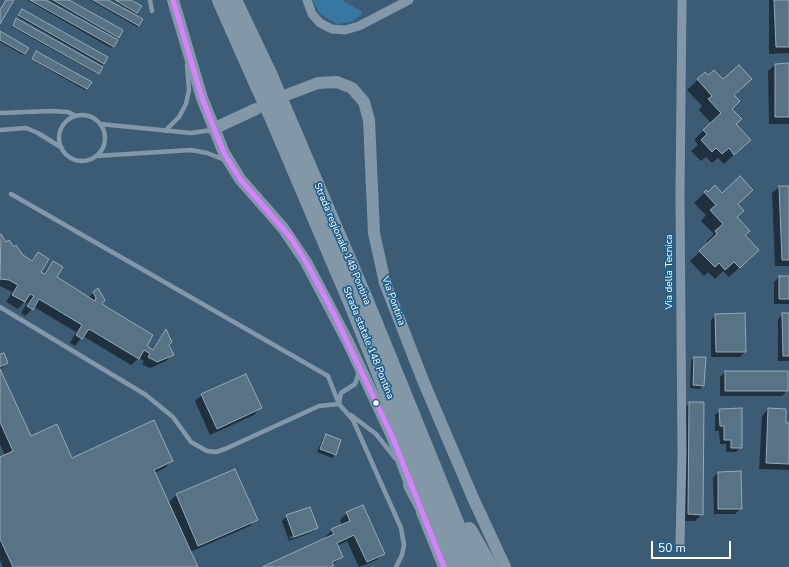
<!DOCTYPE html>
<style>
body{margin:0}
#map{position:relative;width:789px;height:567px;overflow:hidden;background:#3b5c74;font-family:"Nunito Sans",sans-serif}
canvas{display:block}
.scale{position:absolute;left:651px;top:541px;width:80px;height:18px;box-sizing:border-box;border:2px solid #fff;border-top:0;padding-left:5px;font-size:12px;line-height:14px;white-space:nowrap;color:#fff;-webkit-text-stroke:3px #23608c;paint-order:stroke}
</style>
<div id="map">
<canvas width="789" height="567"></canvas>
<div class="scale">50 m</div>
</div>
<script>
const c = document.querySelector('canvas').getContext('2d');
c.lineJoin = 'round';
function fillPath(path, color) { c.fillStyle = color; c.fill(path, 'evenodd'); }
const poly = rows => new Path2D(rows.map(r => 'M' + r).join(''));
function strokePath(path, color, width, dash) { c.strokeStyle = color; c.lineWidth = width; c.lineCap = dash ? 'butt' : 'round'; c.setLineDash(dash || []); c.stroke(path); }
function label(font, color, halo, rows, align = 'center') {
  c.font = font + ' "Nunito Sans",sans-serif'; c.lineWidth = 3.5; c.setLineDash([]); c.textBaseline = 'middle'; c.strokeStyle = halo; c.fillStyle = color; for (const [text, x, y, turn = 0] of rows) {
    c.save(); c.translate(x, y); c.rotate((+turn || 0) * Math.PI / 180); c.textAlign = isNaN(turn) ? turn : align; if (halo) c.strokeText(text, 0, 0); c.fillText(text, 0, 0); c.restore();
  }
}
fillPath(poly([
 [312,0,342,0,361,11,362,14,351,22,337,24,320,14]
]), '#3877a2');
fillPath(poly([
 [27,0,44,0,113,46,111,48],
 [49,0,67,0,118,37,117,38],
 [90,0,106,0,138,25,137,27],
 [112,0,129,0,137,12,135,13],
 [769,0,789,0,789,53,769,54],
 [20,11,107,58,102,65,18,17],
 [16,19,98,73,97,74,12,27],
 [0,32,27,48,24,54,23,55,0,42],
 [35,54,87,89,85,90,32,60],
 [789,64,789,124,769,124,768,71,775,65],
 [705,73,733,95,731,109,739,150,724,164,718,158,712,163,706,157,701,161,691,151,698,145,694,140,711,123,699,110,702,106,687,90],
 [779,187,789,187,789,266,775,266,772,193],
 [706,191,708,193,722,194,736,204,736,217,744,235,748,260,729,277,723,271,715,279,708,272,704,276,690,261,708,244,706,242,714,234,701,221,706,215,694,203],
 [0,235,6,243,30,261,38,253,40,272,43,274,53,262,55,278,88,298,93,293,101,305,152,350,165,331,173,354,166,361,150,368,142,364,144,361,139,358,131,365,83,336,75,346,70,343,76,332,34,307,25,316,21,313,27,303,25,301,18,309,6,302,12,292,0,286],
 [779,277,789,277,789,304,774,304,774,282],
 [783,314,789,314,789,361,778,361,778,319],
 [716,315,745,352,740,357,711,357,711,320],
 [0,355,7,363,0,370],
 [694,358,703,385,700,389,690,388,691,361],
 [0,371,30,438,71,459,171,461,165,468,154,473,172,514,174,513,169,502,176,495,235,470,256,519,250,526,190,552,197,567,3,567,0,560,0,458,5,456,0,444],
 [725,372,787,391,782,396,720,396,720,377],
 [202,395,260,408,254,415,210,435,195,401],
 [690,403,702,514,695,521,682,521,683,410],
 [768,409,785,424,789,424,789,470,759,469,762,416],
 [720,410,741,447,736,452,726,452,726,444,720,444,719,431,715,431,715,415],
 [326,435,335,454,332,458,317,452,323,439],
 [740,472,741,508,735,514,714,514,713,478,718,473],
 [347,513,384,553,377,560,359,567,347,541,337,546,342,556,332,565,333,567,264,567,326,539,325,537,332,530,342,525,340,520],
 [287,516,316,528,311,533,289,541,282,521],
 [312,529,312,532,290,539,289,537]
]), '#0007');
const building = poly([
 [6,0,14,0,0,24,0,10,6,0],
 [30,0,46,0,118,40,114,47,30,0],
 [53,0,69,0,123,30,119,38,53,0],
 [93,0,108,0,143,19,139,26,93,0],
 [115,0,131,0,142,6,137,13,115,0],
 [774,0,789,0,789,47,776,47,774,0],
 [22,9,108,57,104,64,18,15,22,9],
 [16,18,103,67,99,74,13,26,16,18],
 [0,31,29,48,25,54,0,40,0,31],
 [36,51,92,82,87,89,32,59,36,51],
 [789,63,789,117,775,117,775,64,789,63],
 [739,65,752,79,734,95,740,101,732,109,742,119,736,124,751,140,734,155,729,148,722,154,716,148,712,152,701,140,707,134,703,130,721,113,708,99,712,96,697,79,705,72,708,75,714,70,723,79,739,65],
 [740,176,753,190,738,204,744,211,737,217,750,231,745,235,759,250,740,268,734,262,725,270,719,263,715,267,699,251,717,234,715,231,723,224,710,210,716,205,704,192,706,190,708,192,715,185,722,193,740,176],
 [779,186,789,186,789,260,782,260,779,186],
 [1,234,6,242,9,240,14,247,16,245,23,255,32,261,38,252,49,259,41,272,45,274,53,261,63,267,57,277,95,301,96,298,93,292,98,288,105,300,102,304,153,335,147,346,153,350,166,329,172,342,169,345,174,355,157,362,148,357,150,354,144,350,139,359,89,329,82,339,76,335,82,325,39,299,33,310,27,306,34,296,30,294,25,302,12,295,18,285,9,280,0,279,1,234],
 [779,276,789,276,789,299,779,299,779,276],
 [745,313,746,352,716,352,715,314,745,313],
 [782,313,789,313,789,356,783,356,782,313],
 [4,353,8,363,0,367,0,354,4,353],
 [694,357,706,357,704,386,693,385,694,357],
 [0,369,31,436,57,424,72,458,154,420,173,461,154,470,198,567,13,567,0,539,0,457,13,451,0,422,0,369],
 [725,371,788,371,788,391,725,391,725,371],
 [246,374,262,408,217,429,201,394,246,374],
 [689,402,704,402,703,515,688,514,689,402],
 [742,408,742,448,731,448,731,440,724,440,724,426,720,426,719,409,742,408],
 [768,408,786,409,786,423,789,423,789,464,766,463,768,408],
 [326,434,341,440,336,455,320,449,326,434],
 [235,469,258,520,198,546,176,494,235,469],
 [741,471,742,509,718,509,718,472,741,471],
 [363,505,385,554,367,562,354,535,337,543,343,557,332,562,334,567,262,567,334,534,331,529,350,521,346,512,363,505],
 [310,507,318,528,294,537,286,515,310,507]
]);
fillPath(building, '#597386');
strokePath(building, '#96a9b7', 1);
strokePath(poly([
 [150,0,152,11],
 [0,113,52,111,68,112,76,116],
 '59 138a23 23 0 1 1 46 0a23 23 0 1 1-46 0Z',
 [100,124,191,133,212,130],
 [0,130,26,128,38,133,62,148],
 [165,131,179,117,186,104,189,90,187,65],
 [96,156,191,150,207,153,225,160],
 [11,194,328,376,339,404,353,420,401,528,404,545,402,555,396,567],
 [0,307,146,395,173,417,191,442,207,451,216,452,225,449,319,406,339,404],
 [339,403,341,393,355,384,359,372],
 [351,415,376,434,395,458]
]), '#8298a8', 4.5);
strokePath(poly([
 [307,0,312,14,320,23,332,29,345,30,359,26,409,0],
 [680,544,682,455,680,195,682,0]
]), '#8298a8', 9);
strokePath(poly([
 [173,0,202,98,224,153,240,179,283,228,306,262,348,342,392,436,413,492],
 [289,94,318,83,337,82,352,88,364,102,369,120,374,233,385,283,424,383,473,498,505,567],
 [213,129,256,109],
 [422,512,444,567]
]), '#8298a8', 12);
strokePath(poly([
 [220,0,258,86],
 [234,0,271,78],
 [287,116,365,299,474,567],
 [274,121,351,302,457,567],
 [411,485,429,519],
 [469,530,490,567]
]), '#8298a7', 16);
strokePath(poly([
 [271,78,287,116],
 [258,86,274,121]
]), '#8298a7', 16);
strokePath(poly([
 [173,0,202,98,224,153,240,179,291,238,306,262,333,312,392,436,444,567]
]), '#d880ff', 5);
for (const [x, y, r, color] of [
 [376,403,3.5,"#fff"]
]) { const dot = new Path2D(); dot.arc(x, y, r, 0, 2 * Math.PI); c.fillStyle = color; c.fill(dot); strokePath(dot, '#23608c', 1.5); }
label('10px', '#fff', '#23608c', [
 ["Strada regionale 148 Pontina",342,244,67],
 ["Via della Tecnica",670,272,-90],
 ["Via Pontina",393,301,70],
 ["Strada statale 148 Pontina",368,343,68]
]);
</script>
